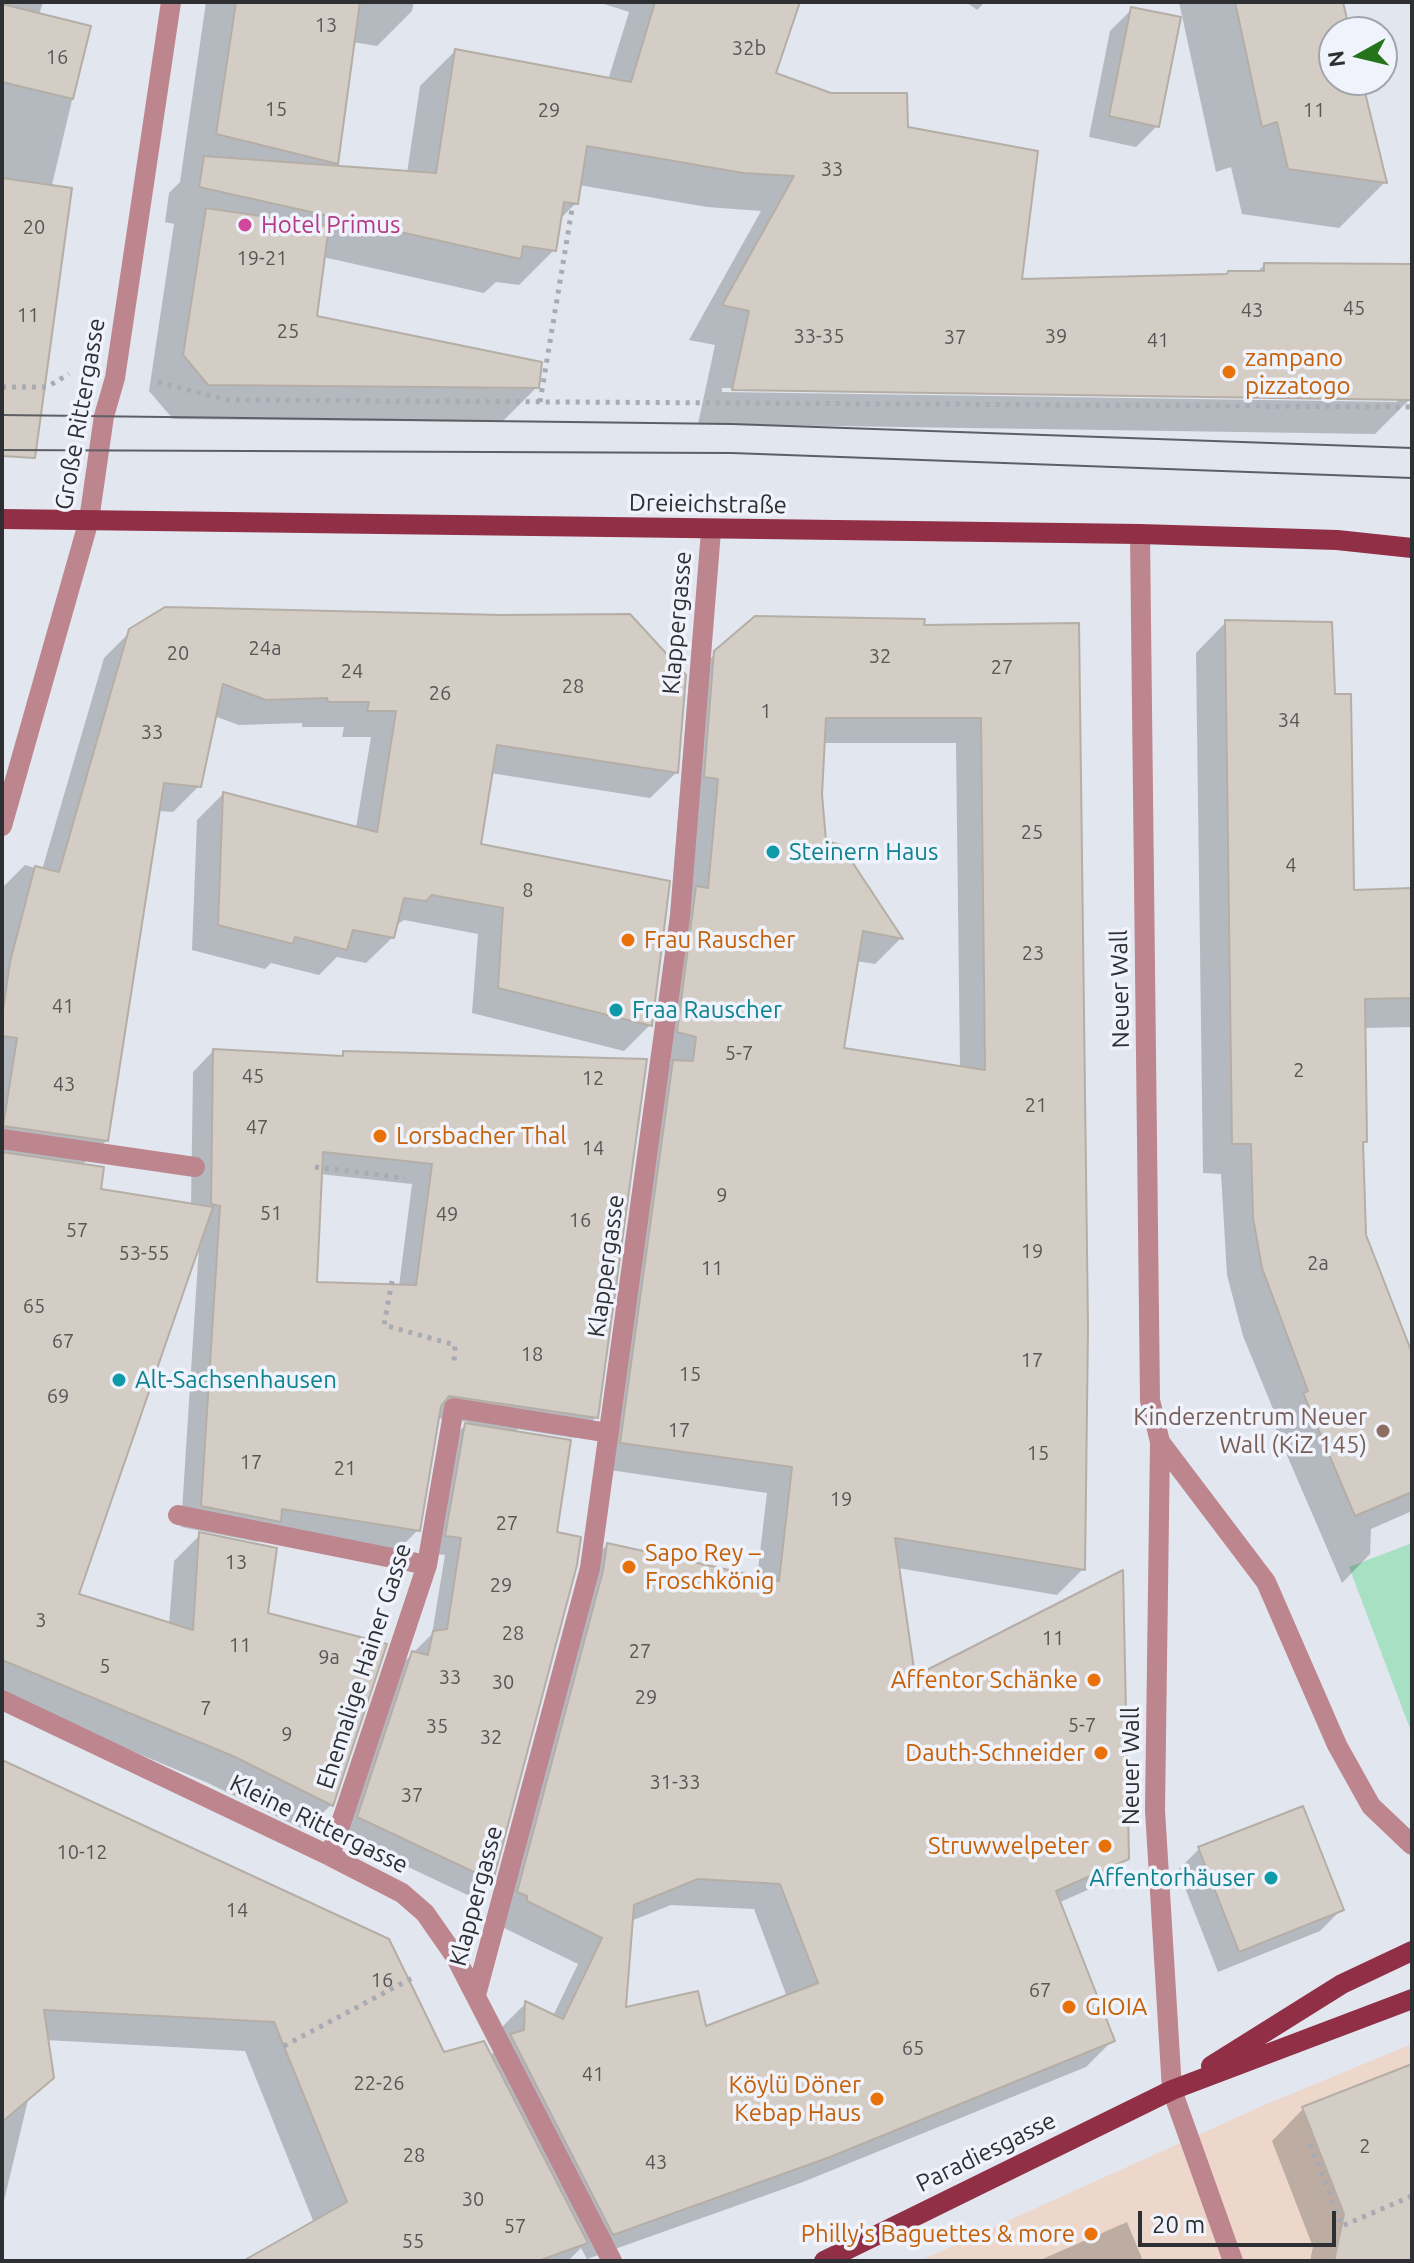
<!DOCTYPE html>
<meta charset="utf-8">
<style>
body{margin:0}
#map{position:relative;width:1414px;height:2263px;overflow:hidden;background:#e2e6ef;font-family:Ubuntu,sans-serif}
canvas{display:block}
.frame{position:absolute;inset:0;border:4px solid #2e2f32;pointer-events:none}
.north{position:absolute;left:1318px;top:16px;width:80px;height:80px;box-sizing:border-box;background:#f0f3fc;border:2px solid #a2a5ab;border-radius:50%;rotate:262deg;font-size:22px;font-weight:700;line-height:32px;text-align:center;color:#2e2f32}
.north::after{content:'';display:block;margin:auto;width:28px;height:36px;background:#25741c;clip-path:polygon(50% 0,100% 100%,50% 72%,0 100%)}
.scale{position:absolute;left:1138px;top:2211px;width:198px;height:36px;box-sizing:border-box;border:4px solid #2e2f32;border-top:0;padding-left:10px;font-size:24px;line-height:28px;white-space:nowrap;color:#2e2f32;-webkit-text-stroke:6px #f0f3fc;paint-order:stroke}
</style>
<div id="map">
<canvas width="1414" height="2263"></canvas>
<div class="frame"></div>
<div class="north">N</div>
<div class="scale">20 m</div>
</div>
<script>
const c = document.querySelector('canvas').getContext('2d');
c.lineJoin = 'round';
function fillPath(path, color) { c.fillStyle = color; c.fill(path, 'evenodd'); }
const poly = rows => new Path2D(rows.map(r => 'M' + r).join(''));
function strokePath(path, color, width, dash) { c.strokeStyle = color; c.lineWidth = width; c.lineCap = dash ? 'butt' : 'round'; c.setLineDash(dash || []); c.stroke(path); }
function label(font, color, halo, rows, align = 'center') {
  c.font = font + ' Ubuntu,sans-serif'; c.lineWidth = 7; c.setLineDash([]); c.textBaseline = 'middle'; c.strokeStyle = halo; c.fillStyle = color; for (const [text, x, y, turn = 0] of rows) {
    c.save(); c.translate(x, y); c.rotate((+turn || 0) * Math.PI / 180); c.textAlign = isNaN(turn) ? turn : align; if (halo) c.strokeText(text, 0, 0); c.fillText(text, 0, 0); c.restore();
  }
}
fillPath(poly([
 [1412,2044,1412,2261,919,2261,1262,2106]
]), '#edd7cb');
fillPath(poly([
 [1412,1543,1412,1734,1349,1567]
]), '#a8e0c3');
fillPath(poly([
 [2,2,43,2,39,15,89,28,2,397],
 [206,2,414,2,412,11,377,46,353,42,336,168,407,173,420,86,455,51,608,80,629,12,598,2,797,2,774,74,906,128,1019,281,1256,273,1264,265,1412,291,1412,397,1375,434,698,424,715,345,689,340,761,211,707,207,579,185,576,203,559,220,554,250,519,285,496,282,484,293,323,257,315,317,537,387,502,422,173,419,149,391,174,224,165,222,169,193,180,182],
 [722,388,1397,398,1397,402,722,392],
 [966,2,985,2,977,10],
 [1179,2,1341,2,1348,32,1334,32,1334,80,1360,80,1385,182,1339,228,1242,214,1231,167,1216,172],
 [1132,9,1157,126,1136,147,1089,137,1110,31],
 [1226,622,1333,696,1352,892,1412,890,1412,1027,1363,1028,1365,1141,1361,1145,1362,1219,1396,1358,1412,1351,1412,1511,1371,1529,1370,1554,1342,1583,1274,1425,1278,1421,1243,1336,1227,1275,1221,1174,1203,1173,1196,653],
 [1077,626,1083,1569,1057,1595,898,1568,913,1679,1127,1858,1101,1884,1058,1903,1112,2041,1086,2067,803,2182,587,2259,581,2248,568,2261,249,2261,314,2223,245,2051,46,2040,52,2077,28,2100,3,2205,2,2261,2,1761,443,2054,490,2056,499,2047,500,2029,525,2004,553,2016,578,1964,502,1927,581,1571,607,1545,757,1578,767,1493,596,1468,648,1088,671,1063,652,1058,670,914,689,679,716,653,922,627],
 [823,743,956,743,960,1068,842,1049,856,961,875,964,900,939,840,847,824,842,820,794],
 [671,1905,754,1909,787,1997,704,2028,624,2009,631,1921],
 [131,631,677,772,650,798,490,773,478,846,650,1025,624,1051,472,1013,478,934,404,920,395,926,393,937,366,963,337,957,319,975,271,963,265,969,192,950,197,820,223,794,356,828,371,737,342,737,344,727,302,727,302,723,239,725,214,716,199,786,173,812,158,811,107,1140,81,1166,99,1191,191,1206,193,1072,213,1051,339,1058,344,1053,645,1061,596,1417,575,1438,517,1429,554,1534,575,1565,491,1880,474,1898,340,1835,395,1671,432,1634,445,1555,429,1553,448,1443,468,1422,437,1418,418,1530,397,1551,269,1531,258,1542,181,1527,199,1246,76,1596,169,1625,174,1561,200,1535,266,1614,331,1805,305,1830,208,1783,2,1696,2,888,25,865,42,870,104,658],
 [320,1174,412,1184,399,1286,315,1283],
 [1199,1849,1342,1909,1320,1931,1218,1972,1178,1870],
 [1412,2083,1412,2242,1408,2261,1310,2261,1313,2247,1272,2141,1303,2109],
 [1127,2222,1143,2261,1038,2261]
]), '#0003');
const building = poly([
 [236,2,360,2,338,164,216,134,236,2],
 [655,2,800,2,776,73,831,93,907,93,908,127,1038,151,1022,279,1227,274,1228,271,1264,271,1264,263,1412,264,1412,400,732,390,749,311,722,305,794,176,743,173,587,146,578,204,564,202,556,251,523,246,521,259,199,187,204,156,436,173,455,49,631,82,655,2],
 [1235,2,1343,2,1350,32,1334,32,1334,80,1362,80,1387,183,1288,169,1277,122,1262,127,1235,2],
 [2,4,91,26,73,99,2,82,2,4],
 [1131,7,1181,17,1159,127,1109,116,1131,7],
 [2,178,72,188,35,458,2,456,2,178],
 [206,208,329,226,317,316,542,362,539,388,208,385,183,355,206,208],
 [165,607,501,615,630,614,686,675,678,773,497,745,481,844,670,881,652,1026,498,988,503,908,432,895,426,901,404,898,394,938,353,930,347,950,295,937,293,944,218,925,223,792,377,832,396,711,367,711,369,702,328,702,327,698,266,700,223,684,201,787,164,783,108,1141,3,1126,17,1038,2,1036,2,1017,10,962,35,866,59,872,129,629,165,607],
 [755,616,925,619,924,625,1079,623,1088,1327,1085,1570,895,1538,915,1676,1123,1570,1129,1859,1056,1891,1115,2041,830,2157,613,2235,510,2034,524,2030,525,2001,563,2019,602,1938,527,1901,527,1896,517,1892,603,1571,607,1543,779,1581,792,1467,620,1443,673,1060,693,1061,696,1037,677,1032,696,886,708,888,718,779,704,777,714,651,755,616],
 [826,718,981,718,985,1070,844,1048,863,931,903,939,841,845,826,841,822,794,826,718],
 [698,1879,780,1884,818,1983,706,2026,698,1991,626,2007,634,1905,698,1879],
 [1225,620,1332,622,1335,694,1351,694,1354,890,1412,888,1412,998,1365,999,1367,1142,1363,1142,1366,1235,1412,1353,1412,1492,1355,1516,1303,1393,1308,1391,1262,1268,1253,1218,1251,1144,1232,1144,1225,620],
 [213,1049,343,1056,343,1051,647,1059,598,1418,449,1396,441,1406,420,1531,282,1509,281,1522,201,1506,220,1206,211,1204,213,1049],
 [323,1152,432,1164,416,1285,317,1282,323,1152],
 [2,1152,104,1167,101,1189,213,1207,79,1594,193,1630,199,1532,277,1548,268,1613,387,1644,333,1806,235,1757,2,1660,2,1152],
 [465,1423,571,1440,557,1532,581,1537,577,1565,493,1881,357,1817,412,1651,428,1655,433,1631,447,1629,461,1538,445,1536,465,1423],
 [2,1760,389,1939,444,2052,484,2041,588,2243,538,2261,243,2261,347,2202,274,2022,44,2010,54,2078,2,2122,2,1760],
 [1303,1806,1344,1910,1239,1952,1198,1847,1303,1806],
 [1412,2064,1412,2261,1334,2261,1344,2214,1302,2107,1412,2064]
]);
fillPath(building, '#d4cdc5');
strokePath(building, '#b4aea6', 2);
strokePath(poly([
 [158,382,227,400,1412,407],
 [2,387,47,387,69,374],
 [540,402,573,203],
 [315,1167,405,1178],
 [392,1281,384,1325,455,1345,454,1363],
 [284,2046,414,1977],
 [1310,2144,1342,2226,1412,2196]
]), '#a8abb2', 5, [4, 6]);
strokePath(poly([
 [1140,534,1150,1400,1160,1442,1266,1582,1337,1745,1371,1806,1412,1845],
 [2,826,89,520,104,416,115,378,171,2],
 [2,1139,195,1167],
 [1160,1442,1155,1810,1172,2090,1233,2261],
 [178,1515,427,1565],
 [2,1700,330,1856,402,1893,425,1913,455,1956,612,2261],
 [330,1856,427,1565,454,1408,609,1433],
 [476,1995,590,1568,680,917,711,531]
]), '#bd858d', 20);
strokePath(poly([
 [2,519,1140,534,1337,540,1412,548],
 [1211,2066,1342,1984,1412,1951],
 [824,2261,1172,2090,1412,1999]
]), '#902f46', 20);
strokePath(poly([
 [2,415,732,424,1412,448],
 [2,450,732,453,1412,478]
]), '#5e5f64', 2);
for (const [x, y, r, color] of [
 [245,225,8,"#d1479c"],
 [1229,372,8,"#e8710a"],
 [773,852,8,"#0f9aa8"],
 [628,940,8,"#e8710a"],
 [616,1010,8,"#0f9aa8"],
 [380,1136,8,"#e8710a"],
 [119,1380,8,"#0f9aa8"],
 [1383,1431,8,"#8d6e63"],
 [629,1567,8,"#e8710a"],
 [1094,1680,8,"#e8710a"],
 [1101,1753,8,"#e8710a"],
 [1105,1846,8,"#e8710a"],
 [1271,1878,8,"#0f9aa8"],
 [1069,2007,8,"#e8710a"],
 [877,2099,8,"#e8710a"],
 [1091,2234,8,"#e8710a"]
]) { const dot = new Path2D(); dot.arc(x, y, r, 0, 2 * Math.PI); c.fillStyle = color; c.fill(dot); strokePath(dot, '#f0f3fc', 3); }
label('20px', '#585657', null, [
 ["13",326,25],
 ["32b",749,48],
 ["16",57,57],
 ["15",276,109],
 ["29",549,110],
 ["11",1314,110],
 ["33",832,169],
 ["20",34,227],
 ["19-21",262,258],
 ["45",1354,308],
 ["43",1252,310],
 ["11",28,315],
 ["25",288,331],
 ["33-35",819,336],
 ["39",1056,336],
 ["37",955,337],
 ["41",1158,340],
 ["24a",265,648],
 ["20",178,653],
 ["32",880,656],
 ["27",1002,667],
 ["24",352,671],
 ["28",573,686],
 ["26",440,693],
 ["1",766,711],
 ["34",1289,720],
 ["33",152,732],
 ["25",1032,832],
 ["4",1291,865],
 ["8",528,890],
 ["23",1033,953],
 ["41",63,1006],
 ["5-7",739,1053],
 ["2",1299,1070],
 ["45",253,1076],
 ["12",593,1078],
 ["43",64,1084],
 ["21",1036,1105],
 ["47",257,1127],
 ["14",593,1148],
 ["9",722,1195],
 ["51",271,1213],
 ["49",447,1214],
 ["16",580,1220],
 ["57",77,1230],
 ["19",1032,1251],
 ["53-55",144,1253],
 ["2a",1318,1263],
 ["11",712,1268],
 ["65",34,1306],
 ["67",63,1341],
 ["18",532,1354],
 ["17",1032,1360],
 ["15",690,1374],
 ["69",58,1396],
 ["17",679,1430],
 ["15",1038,1453],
 ["17",251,1462],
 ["21",345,1468],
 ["19",841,1499],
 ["27",507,1523],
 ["13",236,1562],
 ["29",501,1585],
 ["3",41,1620],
 ["28",513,1633],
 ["11",1053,1638],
 ["11",240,1645],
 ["27",640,1651],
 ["9a",329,1657],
 ["5",105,1666],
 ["33",450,1677],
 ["30",503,1682],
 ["29",646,1697],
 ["7",206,1708],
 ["5-7",1082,1725],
 ["35",437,1726],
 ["9",287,1734],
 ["32",491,1737],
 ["31-33",675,1782],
 ["37",412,1795],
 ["10-12",82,1852],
 ["14",237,1910],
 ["16",382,1980],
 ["67",1040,1990],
 ["65",913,2048],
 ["41",593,2074],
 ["22-26",379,2083],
 ["2",1365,2146],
 ["28",414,2155],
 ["43",656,2162],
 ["30",473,2199],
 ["57",515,2226],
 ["55",413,2241]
]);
label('24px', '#b23c85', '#f0f3fc', [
 ["Hotel Primus",261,225]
], 'left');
label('24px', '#c56008', '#f0f3fc', [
 ["zampano",1245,358],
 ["pizzatogo",1245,386],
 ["Frau Rauscher",644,940],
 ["Lorsbacher Thal",396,1136],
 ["Sapo Rey –",645,1553],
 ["Froschkönig",645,1581],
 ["Affentor Schänke",1078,1680,"right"],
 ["Dauth-Schneider",1085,1753,"right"],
 ["Struwwelpeter",1089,1846,"right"],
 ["GIOIA",1085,2007],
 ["Köylü Döner",861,2085,"right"],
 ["Kebap Haus",861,2113,"right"],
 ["Philly's Baguettes & more",1075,2234,"right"]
], 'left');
label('24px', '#2e2f32', '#f0f3fc', [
 ["Große Rittergasse",80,414,-80],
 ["Dreieichstraße",708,504,1],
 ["Klappergasse",677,623,-85],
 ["Neuer Wall",1120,989,-91],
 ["Klappergasse",606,1266,-82],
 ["Ehemalige Hainer Gasse",364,1666,-72],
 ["Neuer Wall",1131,1766,-90],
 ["Kleine Rittergasse",319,1824,26],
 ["Klappergasse",476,1896,-75],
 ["Paradiesgasse",986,2152,-26]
]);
label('24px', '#0d838f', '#f0f3fc', [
 ["Steinern Haus",789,852],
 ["Fraa Rauscher",632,1010],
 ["Alt-Sachsenhausen",135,1380],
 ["Affentorhäuser",1255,1878,"right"]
], 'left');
label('24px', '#785e54', '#f0f3fc', [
 ["Kinderzentrum Neuer",1367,1417],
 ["Wall (KiZ 145)",1367,1445]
], 'right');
</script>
